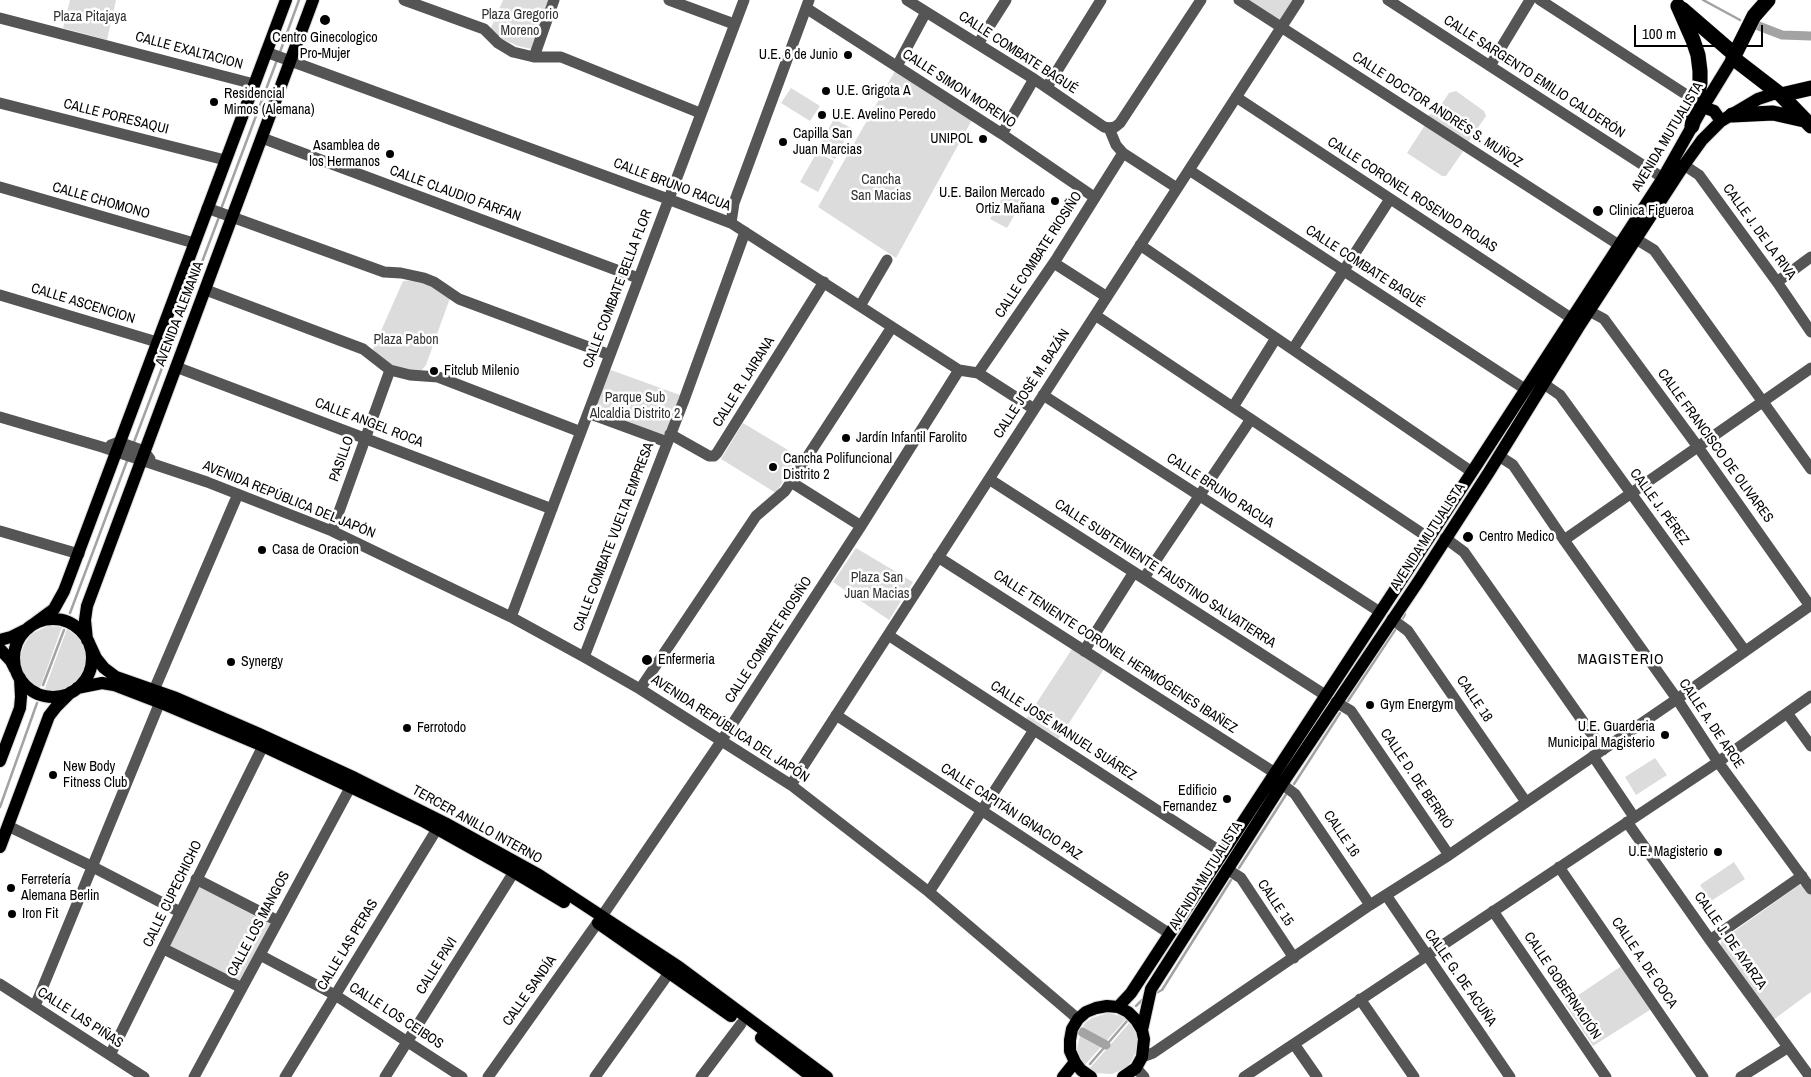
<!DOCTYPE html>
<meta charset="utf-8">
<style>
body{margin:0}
#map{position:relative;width:1811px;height:1077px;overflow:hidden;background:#fff;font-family:"Archivo Narrow",sans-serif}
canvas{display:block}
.scale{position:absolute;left:1634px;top:25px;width:129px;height:22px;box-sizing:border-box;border:2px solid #000;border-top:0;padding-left:6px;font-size:15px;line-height:18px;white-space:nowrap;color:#000;-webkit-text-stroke:4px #fff;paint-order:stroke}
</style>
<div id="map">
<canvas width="1811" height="1077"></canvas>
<div class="scale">100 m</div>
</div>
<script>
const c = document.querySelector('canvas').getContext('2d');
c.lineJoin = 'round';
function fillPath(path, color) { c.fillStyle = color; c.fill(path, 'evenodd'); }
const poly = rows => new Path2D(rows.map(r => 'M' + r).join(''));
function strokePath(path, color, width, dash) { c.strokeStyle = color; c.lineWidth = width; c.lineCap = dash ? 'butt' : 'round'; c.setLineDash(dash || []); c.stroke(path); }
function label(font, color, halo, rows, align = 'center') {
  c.font = font + ' "Archivo Narrow",sans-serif'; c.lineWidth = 5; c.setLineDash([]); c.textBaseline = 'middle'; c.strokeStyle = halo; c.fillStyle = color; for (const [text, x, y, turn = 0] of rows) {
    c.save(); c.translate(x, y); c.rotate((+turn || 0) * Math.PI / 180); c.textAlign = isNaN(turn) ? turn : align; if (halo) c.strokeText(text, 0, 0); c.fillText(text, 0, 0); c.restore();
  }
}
fillPath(poly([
 [70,0,116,0,107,40,63,28],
 [503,0,554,0,536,50,518,46,500,38,490,30],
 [1244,0,1294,0,1279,23],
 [895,71,973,118,896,258,818,207],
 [791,88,820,106,810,121,781,103],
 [1456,91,1484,111,1486,116,1467,144,1425,117,1437,111,1449,93],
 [834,119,851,128,835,159,817,149],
 [1425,125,1464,150,1446,176,1442,176,1407,153],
 [817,152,834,161,818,192,800,182],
 [1009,186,1026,195,1007,228,990,219],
 [418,280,428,283,450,298,426,365,422,370,417,372,398,369,383,361,373,349,403,281],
 [608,369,680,395,662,443,591,417],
 [743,423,798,456,776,493,721,459],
 [856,548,913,582,889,620,833,582],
 [48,626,62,627,40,688,32,685,23,672,21,662,21,654,24,645,31,634],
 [67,629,78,637,85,650,86,660,84,671,73,686,66,690,55,692,44,691],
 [1072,649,1104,669,1058,740,1026,719],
 [1655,758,1667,775,1636,795,1625,777],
 [1734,862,1745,879,1711,901,1700,885],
 [200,885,273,922,243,984,169,948],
 [1799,885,1805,886,1811,895,1811,992,1773,1020,1720,946,1722,940],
 [1623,965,1653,1008,1593,1046,1565,1004],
 [1108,1013,1121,1016,1126,1019,1084,1066,1078,1054,1077,1049,1081,1031,1085,1023,1092,1018],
 [1131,1021,1138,1040,1138,1047,1131,1062,1126,1068,1112,1074,1094,1073,1089,1069]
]), '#dcdcdc');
strokePath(poly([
 [1703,0,1740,20],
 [280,52,299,0],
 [221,209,277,60],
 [134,442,219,217],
 [70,613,127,461],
 [1403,618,1405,614],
 [43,685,64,630],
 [1348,701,1395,630],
 [1294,784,1340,713],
 [0,807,37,703],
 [1239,868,1287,793],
 [1156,993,1162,990,1231,880],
 [1136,1006,1142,1000],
 [1090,1064,1127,1021]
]), '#a3a3a3', 2.5);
strokePath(poly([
 [1756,25,1782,35,1811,36],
 [1082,1032,1106,1045]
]), '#a3a3a3', 9);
const major = poly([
 [1703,107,1714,111,1721,121],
 '14 658a39 39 0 1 1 78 0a39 39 0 1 1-78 0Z',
 [35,623,54,609,64,591,286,0],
 [0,640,11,637,25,630],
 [87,640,85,620,87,606,313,0],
 [90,645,96,658,104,668,116,677,176,698,257,733,355,778,445,823,539,875,679,967,827,1077],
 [0,649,11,661,15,669],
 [77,688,102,683,114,685,166,705,263,746,423,821,514,872,564,902],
 [0,761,20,708,21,697,20,678],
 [0,847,49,716,56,707,71,692],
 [598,923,731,1016],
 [1118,1007,1131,993,1472,472,1663,178,1703,107,1733,58],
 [1142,1030,1151,989,1282,784,1418,582,1489,472,1578,328,1684,165,1702,140,1721,121,1758,99,1776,93],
 [761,1038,812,1077],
 [1063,1077,1075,1062],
 [1091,1077,1081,1070,1075,1062,1070,1051,1070,1040,1072,1029,1078,1019,1086,1012,1096,1008,1107,1006,1118,1007,1128,1012,1136,1020,1142,1030,1144,1039,1142,1057,1136,1068,1123,1077]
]);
const highway = poly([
 [1768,0,1754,16,1733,58,1781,95,1811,126],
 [1678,6,1693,40,1698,55,1700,71,1700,83,1692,126],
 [1682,9,1734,54],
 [1781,95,1811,88],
 [1732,115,1773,113,1804,120]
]);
strokePath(major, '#dbdbdb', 14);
strokePath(highway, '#dbdbdb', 16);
strokePath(poly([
 [404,0,484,29,498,43,513,52,534,57,561,57,700,113],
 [669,0,734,24],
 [907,0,1034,79,1104,127,1109,128],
 [1239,0,1619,245],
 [1388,0,1663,178],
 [1540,0,1696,101],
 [806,8,1002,134,1094,197],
 [0,18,254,84],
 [978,44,1006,0],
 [266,52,668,199,731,223,959,370,978,373,1034,409],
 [534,57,554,0],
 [897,66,926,12],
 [1490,66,1530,0],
 [1047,87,1101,0],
 [1236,97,1571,318],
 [0,103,225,160],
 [1109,128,1115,127,1120,123,1201,0],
 [1109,128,1116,145,1123,153,1177,188],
 [1002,134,1034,79],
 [262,138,638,278],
 [1684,165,1699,175,1777,282,1811,332],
 [1189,170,1525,389],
 [0,187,194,243],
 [207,208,384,272,401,273,424,278,434,282,459,299,610,355],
 [731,223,734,203,809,0],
 [1636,239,1654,250,1811,469],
 [1140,245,1472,472],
 [1054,263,1107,297],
 [1777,282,1811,257],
 [206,290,363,349,390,370,410,375,438,377,581,432],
 [0,295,157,342],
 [860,306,887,260],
 [1589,311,1604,319,1698,447,1810,606],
 [1095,315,1429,538],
 [1293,349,1390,199],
 [176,367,552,509],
 [978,373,1057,258,1123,153],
 [1544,384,1560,395,1745,651],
 [1043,395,1380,612],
 [1233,407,1276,338],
 [588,413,667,442],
 [0,417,102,447,207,482,332,531,511,617,584,657,640,689,791,785,929,892,1078,1019],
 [670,434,709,456,714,456,717,453,824,282],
 [111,445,119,442,144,451,150,459],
 [1499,456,1513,465,1564,540,1677,699,1718,762,1811,889],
 [989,479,1325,695],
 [791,482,861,526],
 [0,531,79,554],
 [332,531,390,370],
 [1445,538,1464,552,1603,750],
 [1564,540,1811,368],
 [938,557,1275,773],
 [1144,578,1251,419],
 [511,617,744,0],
 [1392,619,1408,631,1526,802],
 [888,635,1223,853],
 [1084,651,1134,572],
 [584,657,684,400,745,232],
 [640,689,756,516,785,491,892,327],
 [154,690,238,494],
 [1336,702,1351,711,1449,855],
 [1787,713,1811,746],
 [836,715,1170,934],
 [1593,756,1634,817],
 [1282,784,1295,794,1370,905],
 [791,785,1299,0],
 [1627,822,1710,940,1810,1077],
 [8,826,93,867,180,912],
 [1559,867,1703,1077],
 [1227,869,1241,878,1294,958],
 [196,879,278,921],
 [929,892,1034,730],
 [1386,895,1510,1077],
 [1493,911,1606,1077],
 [1710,940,1802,876],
 [164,949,242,988],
 [260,955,335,995,462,1077],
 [0,984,144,1077],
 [1360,999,1414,1077],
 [35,1006,160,702],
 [1294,1044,1317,1077],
 [110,1055,263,746],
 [1142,1057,1153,1053,1370,905,1449,855,1677,699,1811,605],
 [1136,1068,1144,1077],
 [194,1077,351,786],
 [285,1077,437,829],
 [385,1077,514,872],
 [488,1077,598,922,722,740,861,526,959,370],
 [595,1077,669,973],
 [701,1077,741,1024],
 [1244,1077,1718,762,1811,696],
 [1741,1077,1787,1048]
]), '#555', 11);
strokePath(major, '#000', 12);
strokePath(highway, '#000', 15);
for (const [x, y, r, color] of [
 [325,20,6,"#000"],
 [848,55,5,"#000"],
 [826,91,5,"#000"],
 [214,102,5,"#000"],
 [822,115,5,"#000"],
 [983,139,5,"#000"],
 [783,142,5,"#000"],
 [390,154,5,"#000"],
 [1055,201,5,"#000"],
 [1598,211,6,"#000"],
 [434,371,5,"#000"],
 [846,438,5,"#000"],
 [773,467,5,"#000"],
 [1468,537,6,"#000"],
 [262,550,5,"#000"],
 [647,660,6,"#000"],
 [231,662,5,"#000"],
 [1370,705,5,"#000"],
 [407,728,5,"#000"],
 [1665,735,5,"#000"],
 [53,775,5,"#000"],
 [1227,799,5,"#000"],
 [1718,852,5,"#000"],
 [11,888,5,"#000"],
 [12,914,5,"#000"]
]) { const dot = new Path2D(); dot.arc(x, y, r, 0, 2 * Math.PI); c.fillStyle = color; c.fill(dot); strokePath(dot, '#fff', 2); }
label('14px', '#333', '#fff', [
 ["Plaza Gregorio",520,15],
 ["Moreno",520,31],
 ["Plaza Pitajaya",90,17],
 ["Cancha",881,180],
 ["San Macias",881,196],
 ["Plaza Pabon",406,340],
 ["Parque Sub",635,398],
 ["Alcaldia Distrito 2",635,414],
 ["Plaza San",877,578],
 ["Juan Macias",877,594]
]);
label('14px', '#000', '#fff', [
 ["Centro Ginecologico",325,38,"center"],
 ["Pro-Mujer",325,54,"center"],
 ["U.E. 6 de Junio",838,55,"right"],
 ["U.E. Grigota A",836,91],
 ["Residencial",224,94],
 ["Mimos (Alemana)",224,110],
 ["U.E. Avelino Peredo",832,115],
 ["Capilla San",793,134],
 ["Juan Marcias",793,150],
 ["UNIPOL",973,139,"right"],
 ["Asamblea de",380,146,"right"],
 ["los Hermanos",380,162,"right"],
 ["U.E. Bailon Mercado",1045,193,"right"],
 ["Ortiz Mañana",1045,209,"right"],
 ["Clinica Figueroa",1609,211],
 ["Fitclub Milenio",444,371],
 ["Jardín Infantil Farolito",856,438],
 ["Cancha Polifuncional",783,459],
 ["Distrito 2",783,475],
 ["Centro Medico",1479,537],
 ["Casa de Oracion",272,550],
 ["Enfermeria",658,660],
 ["Synergy",241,662],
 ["Gym Energym",1380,705],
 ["U.E. Guarderia",1655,727,"right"],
 ["Municipal Magisterio",1655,743,"right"],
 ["Ferrotodo",417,728],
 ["New Body",63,767],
 ["Fitness Club",63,783],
 ["Edificio",1217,791,"right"],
 ["Fernandez",1217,807,"right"],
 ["U.E. Magisterio",1708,852,"right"],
 ["Ferretería",21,880],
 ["Alemana Berlin",21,896],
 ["Iron Fit",22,914]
], 'left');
label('14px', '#000', '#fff', [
 ["CALLE EXALTACION",189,51,15],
 ["CALLE COMBATE BAGUÉ",1018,53,33],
 ["CALLE SARGENTO EMILIO CALDERÓN",1534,77,33],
 ["CALLE SIMON MORENO",959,89,33],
 ["CALLE DOCTOR ANDRÉS S. MUÑOZ",1437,110,33],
 ["CALLE PORESAQUI",116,117,14],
 ["AVENIDA MUTUALISTA",1668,137,-59],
 ["CALLE BRUNO RACUA",672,185,21],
 ["CALLE CLAUDIO FARFAN",455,194,20],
 ["CALLE CORONEL ROSENDO ROJAS",1412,195,33],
 ["CALLE CHOMONO",101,201,16],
 ["CALLE J. DE LA RIVA",1759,232,54],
 ["CALLE COMBATE RIOSIÑO",1039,255,-57],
 ["CALLE COMBATE BAGUÉ",1365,267,33],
 ["CALLE COMBATE BELLA FLOR",618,289,-69],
 ["CALLE ASCENCION",83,304,17],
 ["AVENIDA ALEMANIA",180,314,-69],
 ["CALLE R. LAIRANA",744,382,-58],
 ["CALLE JOSÉ M. BAZÁN",1032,384,-57],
 ["CALLE ANGEL ROCA",369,423,21],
 ["CALLE FRANCISCO DE OLIVARES",1715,446,54],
 ["PASILLO",342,459,-70],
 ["CALLE BRUNO RACUA",1220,491,33],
 ["AVENIDA REPÚBLICA DEL JAPÓN",289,500,22],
 ["CALLE J. PÉREZ",1659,507,54],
 ["CALLE COMBATE VUELTA EMPRESA",614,537,-69],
 ["AVENIDA MUTUALISTA",1428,537,-57],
 ["CALLE SUBTENIENTE FAUSTINO SALVATIERRA",1165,574,33],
 ["CALLE COMBATE RIOSIÑO",769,640,-57],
 ["CALLE TENIENTE CORONEL HERMÓGENES IBAÑEZ",1115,652,33],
 ["CALLE 18",1474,699,56],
 ["CALLE A. DE ARCE",1711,724,56],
 ["AVENIDA REPÚBLICA DEL JAPÓN",730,729,33],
 ["CALLE JOSÉ MANUEL SUÁREZ",1063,731,33],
 ["CALLE D. DE BERRIÓ",1416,779,56],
 ["CALLE CAPITÁN IGNACIO PAZ",1011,812,33],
 ["TERCER ANILLO INTERNO",477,825,29],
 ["CALLE 16",1341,834,56],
 ["AVENIDA MUTUALISTA",1206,876,-58],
 ["CALLE CUPECHICHO",173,894,-64],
 ["CALLE 15",1275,903,56],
 ["CALLE LOS MANGOS",259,924,-62],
 ["CALLE J. DE AYARZA",1730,941,55],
 ["CALLE LAS PERAS",348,945,-59],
 ["CALLE A. DE COCA",1644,963,56],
 ["CALLE PAVI",437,966,-58],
 ["CALLE G. DE ACUÑA",1460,978,55],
 ["CALLE GOBERNACIÓN",1562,986,56],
 ["CALLE SANDÍA",530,991,-55],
 ["CALLE LOS CEIBOS",396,1016,33],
 ["CALLE LAS PIÑAS",80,1018,33]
]);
c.letterSpacing = '1px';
label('15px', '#000', '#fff', [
 ["MAGISTERIO",1621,660]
]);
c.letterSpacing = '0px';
</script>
